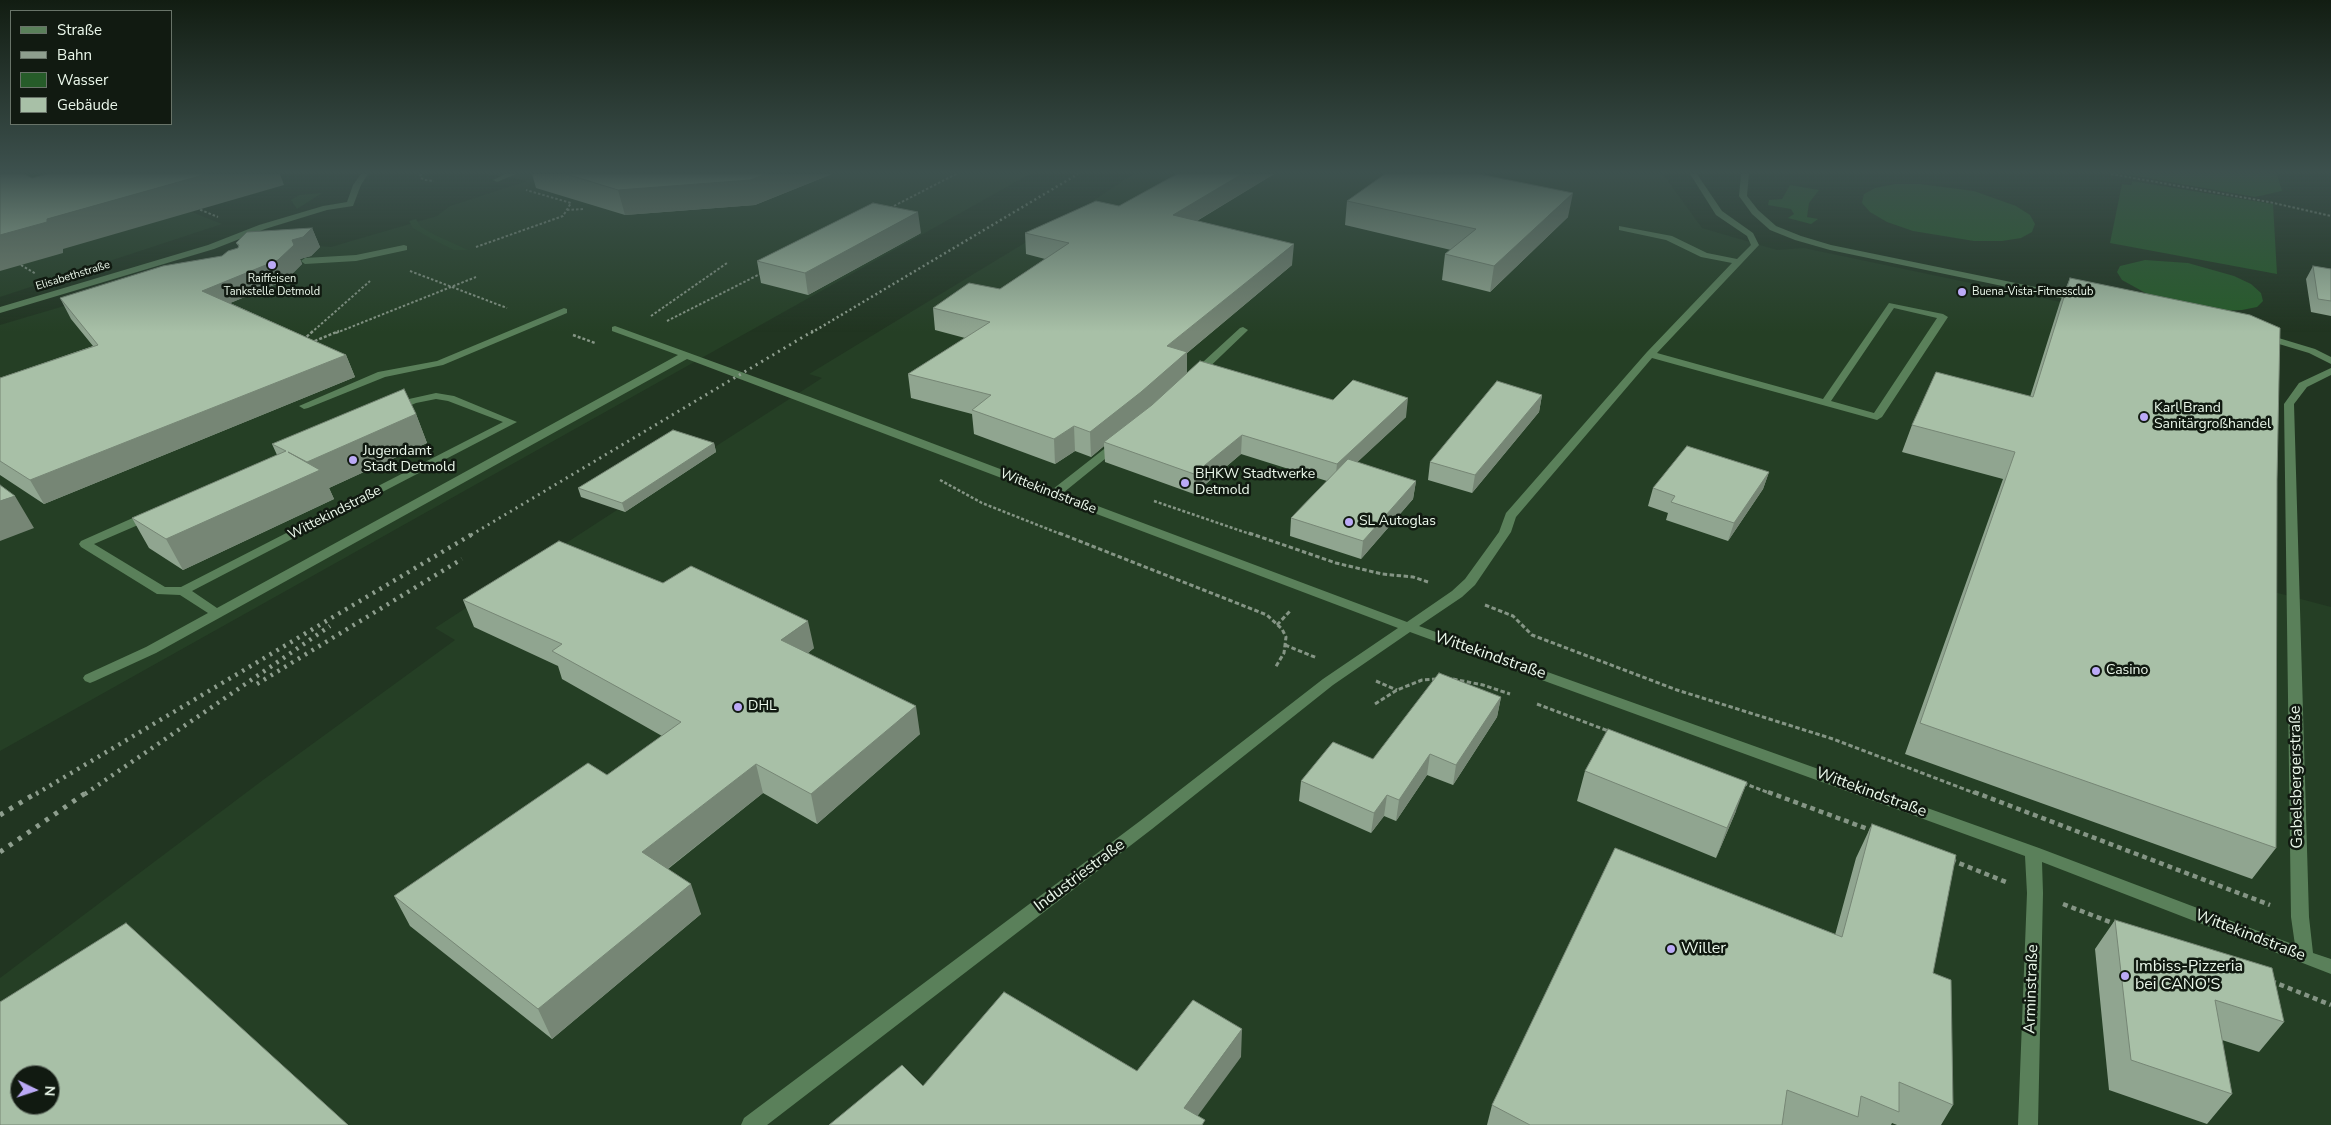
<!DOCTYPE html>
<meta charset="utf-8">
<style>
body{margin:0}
#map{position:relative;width:2331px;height:1125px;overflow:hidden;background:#213521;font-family:"Nunito Sans",sans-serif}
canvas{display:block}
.legend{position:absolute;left:10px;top:10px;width:162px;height:115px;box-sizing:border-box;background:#111a11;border:1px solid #687368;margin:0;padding:6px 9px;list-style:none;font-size:15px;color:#ebf8eb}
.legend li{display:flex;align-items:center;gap:10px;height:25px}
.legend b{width:25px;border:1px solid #687368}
.north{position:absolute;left:10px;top:1065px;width:50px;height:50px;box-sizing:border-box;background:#111a11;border:1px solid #687368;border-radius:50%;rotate:94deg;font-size:14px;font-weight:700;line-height:20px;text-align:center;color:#ebf8eb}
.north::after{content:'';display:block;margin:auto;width:18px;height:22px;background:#bbaaf6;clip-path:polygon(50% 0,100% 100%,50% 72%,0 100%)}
</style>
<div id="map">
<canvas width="2331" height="1125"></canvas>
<ul class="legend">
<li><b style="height:6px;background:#5a805a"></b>Straße</li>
<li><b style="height:6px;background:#8e9e8e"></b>Bahn</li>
<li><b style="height:14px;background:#265c29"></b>Wasser</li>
<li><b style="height:14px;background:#a8c0a7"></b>Gebäude</li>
</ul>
<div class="north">N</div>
</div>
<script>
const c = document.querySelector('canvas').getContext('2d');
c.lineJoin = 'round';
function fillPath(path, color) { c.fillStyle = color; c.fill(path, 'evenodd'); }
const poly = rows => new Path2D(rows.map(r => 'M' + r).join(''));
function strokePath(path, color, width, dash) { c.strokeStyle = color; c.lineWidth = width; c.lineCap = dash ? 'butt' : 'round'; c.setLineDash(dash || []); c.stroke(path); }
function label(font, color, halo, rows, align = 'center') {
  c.font = font + ' "Nunito Sans",sans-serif'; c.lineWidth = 5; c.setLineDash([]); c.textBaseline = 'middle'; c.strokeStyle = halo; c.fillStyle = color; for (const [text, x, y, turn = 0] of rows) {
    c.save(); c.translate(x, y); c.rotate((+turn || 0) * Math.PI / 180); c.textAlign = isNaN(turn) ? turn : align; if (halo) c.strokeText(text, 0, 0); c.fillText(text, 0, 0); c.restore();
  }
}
fillPath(poly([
 [97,174,222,224,0,297,0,194],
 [488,174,1030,174,0,751,0,325,246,252,297,244,331,247,437,216,450,206,527,181],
 [1133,174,1663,174,1702,228,1777,250,1804,248,2237,339,2259,588,2331,607,2331,1125,0,1125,0,978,263,780,455,640,435,628,617,510,625,512,710,450,822,378,809,374,1079,210],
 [20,1075,50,1075,50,1105,20,1105]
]), '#253f25');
fillPath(poly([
 [322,193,297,209,291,200,299,195],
 [416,219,421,227,435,235,468,250,454,250,430,238,413,228,409,221]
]), '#264727');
fillPath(poly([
 [2124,174,2277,174,2282,191,2255,197],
 [2132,181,2273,204,2277,274,2110,243,2122,184,2131,185],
 [1895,184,1920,184,1974,191,2016,206,2030,215,2035,224,2032,232,2021,238,2002,241,1974,241,1913,231,1887,222,1870,212,1862,203,1864,194,1875,188],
 [1790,185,1819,190,1809,203,1807,217,1818,219,1811,224,1788,218,1794,214,1791,209,1768,205,1769,200,1782,199],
 [2145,260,2188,263,2234,276,2251,284,2261,293,2263,301,2257,307,2242,310,2221,311,2151,296,2122,280,2117,272,2120,266]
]), '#265c29');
fillPath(poly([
 [0,174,52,174,46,183,0,196,0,174]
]), '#265c29');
strokePath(poly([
 [421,174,420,177,424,180,434,181],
 [2111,174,2269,202,2331,216],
 [196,208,218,217],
 [890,208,956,174],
 [567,210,583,209],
 [476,247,563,216,571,203,526,190],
 [21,265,36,274],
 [410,271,507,308],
 [651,316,727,263],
 [667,321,762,273],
 [311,333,370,281],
 [336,333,476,277]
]), '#859585', 2, [2.5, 2]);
strokePath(poly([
 [573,335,595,343],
 [303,340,313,331],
 [310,343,339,331],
 [940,480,982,503,1063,535],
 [1154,501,1253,535]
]), '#859585', 2.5, [3, 2]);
strokePath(poly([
 [1059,533,1267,615,1282,629,1286,637,1284,653,1275,668],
 [1249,533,1336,563,1382,574,1413,577,1428,582],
 [1485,605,1513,616,1532,635,1677,690,1833,739,1977,794],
 [1277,625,1290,611],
 [1285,645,1317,658],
 [1453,679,1483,685,1510,694],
 [1376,681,1397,690],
 [1375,704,1397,690,1422,680,1437,679],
 [1537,704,1611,732],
 [1743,783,1772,794]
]), '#859585', 3, [4.5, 2.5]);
strokePath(poly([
 [1768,792,1873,831],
 [1974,792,2270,905],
 [1951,860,2006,882],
 [2063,904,2115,924],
 [2271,981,2331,1005]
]), '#859585', 4.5, [5, 4]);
fillPath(poly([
 [361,174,368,174,361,185,353,206,327,210,265,229,214,249,0,313,0,307,208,245,259,225,323,206,347,202,353,185,361,174],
 [505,174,516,174,497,182,493,180,505,174],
 [1690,174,1697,174,1722,211,1753,233,1759,245,1657,353,1823,399,1889,303,1943,314,1948,317,1882,417,1877,420,1652,358,1516,517,1511,532,1475,585,1462,597,1419,626,2039,848,2295,945,2291,917,2284,404,2299,383,2331,368,2331,375,2307,387,2294,404,2309,917,2313,953,2331,959,2331,974,2042,862,2043,893,2038,1125,2018,1125,2027,893,2025,856,1410,632,1333,685,1152,829,767,1125,741,1125,744,1118,1140,821,1323,679,1398,628,687,359,156,653,95,681,90,683,85,681,83,678,85,675,146,647,208,613,180,595,157,594,81,547,79,544,81,541,144,513,152,513,154,516,152,519,94,544,165,587,181,587,503,422,448,401,436,399,416,403,396,412,391,409,392,407,409,399,436,393,454,396,517,422,192,591,217,608,678,355,612,331,612,327,615,326,810,397,1053,489,1113,442,1121,442,1122,444,1121,446,1063,493,1407,622,1452,591,1465,579,1499,532,1506,513,1647,352,1732,263,1701,257,1666,240,1619,230,1619,226,1672,236,1707,253,1737,259,1751,245,1747,236,1716,215,1690,174],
 [1894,308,1937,318,1874,413,1831,401,1894,308],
 [1741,174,1749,174,1747,196,1758,210,1776,226,1801,236,1831,245,2079,296,2084,299,2079,302,1830,250,1795,240,1770,230,1752,214,1739,196,1741,174],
 [404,245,407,246,407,250,356,261,305,264,301,261,305,258,356,255,404,245],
 [564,308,567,309,567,313,443,365,385,377,308,408,304,409,299,406,378,372,437,361,564,308],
 [1243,327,1248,330,1246,332,1199,377,1191,377,1191,373,1240,328,1243,327],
 [2262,333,2315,349,2331,357,2331,364,2309,353,2259,338,2259,334,2262,333]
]), '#5a805a');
strokePath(poly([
 [811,333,1078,174]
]), '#8e9e8e', 2.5, [2, 3]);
strokePath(poly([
 [471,535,813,331]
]), '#8e9e8e', 3, [2, 4.5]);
strokePath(poly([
 [257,684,462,559],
 [36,794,474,533],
 [85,794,330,626]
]), '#8e9e8e', 4.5, [2.5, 5.5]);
strokePath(poly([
 [0,815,38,792],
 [0,852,87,792]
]), '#8e9e8e', 5, [4, 7]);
fillPath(poly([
 [532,174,832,174,755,205,625,215,536,188],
 [1177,174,1274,174,1197,221,1292,265,1187,353,1187,373,1333,400,1406,417,1357,462,1416,481,1413,499,1361,559,1290,536,1291,518,1327,481,1241,454,1194,494,1105,462,1104,446,1091,457,1075,451,1055,464,974,434,972,414,911,398,908,374,965,338,935,330,933,308,1000,289,1045,259,1026,254,1025,233,1119,206],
 [1347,201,1568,217,1490,292,1442,280,1445,254,1451,250,1345,225],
 [312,228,320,247,311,256,300,259,302,264,286,280,230,303,346,355,355,377,44,504,0,475,0,378,93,346,71,319,60,298,222,256,238,248,239,247,236,243],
 [921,233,808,295,761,283,757,261],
 [2313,266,2331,269,2331,316,2311,312,2306,279],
 [2070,278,2277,479,2276,848,2252,879,1905,754,2003,479,1902,452,1912,425,2030,397,2060,302],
 [1542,395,1539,412,1472,493,1428,480,1430,462],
 [416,414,427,443,329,488,334,499,183,570,149,548,132,518,277,455,272,444],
 [714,443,716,452,625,512,581,497,578,488],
 [1769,472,1763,489,1728,541,1666,520,1668,513,1648,506,1653,488],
 [463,600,814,648,808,653,920,734,817,824,763,793,668,869,701,914,552,1039,410,926,394,896,607,775,662,736,562,679,558,666,474,627],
 [1501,697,1497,717,1453,785,1427,775,1396,821,1384,816,1371,833,1299,801,1301,781,1373,759],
 [1585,771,1736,811,1716,858,1577,801],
 [1872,824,1933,973,1953,1105,1941,1125,1897,1125,1892,1123,1891,1125,1487,1125,1492,1105,1835,935,1856,858],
 [2115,920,2284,1022,2259,1052,2222,1040,2232,1094,2207,1124,2109,1090,2095,949]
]), '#90a590');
fillPath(poly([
 [207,174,280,174,284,185,63,249,63,253,0,271,0,235,47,219],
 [766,174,832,174,755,205,625,215,618,190],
 [1242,174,1274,174,1173,235,1173,215],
 [1573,193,1568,217,1490,292,1494,266],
 [918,212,921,233,808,295,805,273],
 [312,228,320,247,311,256,300,259,302,264,286,280,211,311,202,291,292,240],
 [1294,244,1292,265,1187,353,1187,375,1142,417,1104,442,1104,446,1091,457,1090,432,1167,346],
 [346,355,355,377,44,504,30,480],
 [1542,395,1539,412,1472,493,1475,475],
 [1408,398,1406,417,1335,483,1337,464],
 [416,414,427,443,329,488,334,499,183,570,166,539,307,462],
 [1074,426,1075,451,1055,464,1054,439],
 [1242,435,1241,454,1194,494,1194,474],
 [714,443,716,452,625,512,622,503],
 [1769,472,1763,489,1728,541,1734,523],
 [1416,481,1413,499,1361,559,1363,541],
 [15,496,34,528,0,541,0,501],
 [808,621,814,648,788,668,781,640],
 [1501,697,1497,717,1453,785,1456,765],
 [916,706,920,734,817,824,811,794],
 [1430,754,1427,775,1396,821,1399,800],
 [756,764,763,793,652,881,642,852],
 [1747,782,1736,811,1716,858,1727,828],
 [1387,795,1384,816,1371,833,1374,813],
 [691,884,701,914,552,1039,538,1009],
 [1242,1029,1241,1057,1191,1125,1184,1108]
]), '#768675');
const building = poly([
 [0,174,24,174,32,178,47,174,207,174,47,219,47,222,0,235,0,174],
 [566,174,766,174,750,180,618,190,566,174],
 [1177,174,1242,174,1173,215,1294,244,1167,346,1187,352,1141,392,1090,432,1074,426,1054,439,972,410,991,395,908,374,990,322,933,308,969,283,1000,289,1069,243,1025,233,1096,201,1119,206,1177,174],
 [1385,174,1479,174,1573,193,1494,266,1445,254,1476,229,1347,201,1385,174],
 [873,203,918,212,805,273,757,261,873,203],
 [312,228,303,237,292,240,294,245,278,260,202,291,346,355,30,480,0,461,0,378,98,345,60,298,163,266,222,256,228,251,238,248,239,245,236,243,247,232,312,228],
 [2313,266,2331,269,2331,301,2318,299,2313,266],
 [2070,278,2250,315,2280,328,2277,479,2276,848,1920,723,2015,452,1912,425,1936,372,2033,397,2070,278],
 [1200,361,1333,400,1353,380,1408,398,1337,464,1242,435,1194,474,1104,442,1152,405,1200,361],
 [1497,381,1542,395,1475,475,1430,462,1497,381],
 [404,389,416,414,307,462,288,452,320,470,166,539,132,518,286,451,272,444,404,389],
 [673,430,714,443,622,503,578,488,673,430],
 [1687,446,1769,472,1734,523,1671,502,1675,496,1653,488,1687,446],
 [1348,459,1416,481,1363,541,1291,518,1348,459],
 [0,485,15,496,0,501,0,485],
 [559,541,663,583,691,566,808,621,781,640,916,706,811,794,756,764,642,852,691,884,538,1009,394,896,588,763,607,775,681,722,552,651,562,644,463,600,559,541],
 [1439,673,1501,697,1456,765,1430,754,1399,800,1387,795,1374,813,1301,781,1333,742,1373,759,1439,673],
 [1608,729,1747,782,1727,828,1585,771,1608,729],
 [1872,824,1956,855,1933,973,1951,980,1953,1105,1899,1082,1899,1112,1861,1096,1858,1117,1787,1090,1782,1125,1530,1125,1492,1105,1615,848,1842,937,1872,824],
 [2115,920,2272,968,2284,1022,2215,1000,2232,1094,2131,1060,2115,920],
 [126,923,348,1125,0,1125,0,1002,126,923],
 [20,1075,50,1075,50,1105,20,1105,20,1075],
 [1004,992,1137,1071,1193,1000,1242,1029,1184,1108,1205,1120,1202,1125,829,1125,902,1065,923,1086,1004,992]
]);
fillPath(building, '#a8c0a7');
strokePath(building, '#768675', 1);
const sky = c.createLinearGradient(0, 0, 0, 332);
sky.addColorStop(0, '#121d12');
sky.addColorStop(0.52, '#3d514e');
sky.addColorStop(1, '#3d514e00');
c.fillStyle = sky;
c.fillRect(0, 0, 2331, 332);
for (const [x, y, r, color] of [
 [272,265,5,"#bbaaf6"],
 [1962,292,5,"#bbaaf6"],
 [2144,417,5,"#bbaaf6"],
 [353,460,5,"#bbaaf6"],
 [1185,483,5,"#bbaaf6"],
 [1349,522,5,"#bbaaf6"],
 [2096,671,5,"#bbaaf6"],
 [738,707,5,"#bbaaf6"],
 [1671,949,5,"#bbaaf6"],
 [2125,976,5,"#bbaaf6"]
]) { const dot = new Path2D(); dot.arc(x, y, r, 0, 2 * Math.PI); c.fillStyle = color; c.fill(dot); strokePath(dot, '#111a11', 2); }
label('11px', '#ebf8eb', '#111a11', [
 ["Elisabethstraße",73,276,-17]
]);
label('11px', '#ebf8eb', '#111a11', [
 ["Raiffeisen",272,279],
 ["Tankstelle Detmold",272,292],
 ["Buena-Vista-Fitnessclub",1972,292,"left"]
]);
label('14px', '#ebf8eb', '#111a11', [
 ["Karl Brand",2154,409],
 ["Sanitärgroßhandel",2154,425],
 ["Jugendamt",363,452],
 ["Stadt Detmold",363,468],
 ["BHKW Stadtwerke",1195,475],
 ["Detmold",1195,491],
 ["SL Autoglas",1359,522],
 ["Casino",2106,671],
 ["DHL",748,707]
], 'left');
label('14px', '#ebf8eb', '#111a11', [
 ["Wittekindstraße",1048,492,21],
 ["Wittekindstraße",335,513,-27]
]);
label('16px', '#ebf8eb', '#111a11', [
 ["Wittekindstraße",1490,656,19],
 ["Gabelsbergerstraße",2297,777,-91],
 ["Wittekindstraße",1871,793,20],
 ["Industriestraße",1080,876,-37],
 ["Wittekindstraße",2250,936,21],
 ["Arminstraße",2032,989,-88]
]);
label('16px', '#ebf8eb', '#111a11', [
 ["Willer",1681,949],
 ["Imbiss-Pizzeria",2135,967],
 ["bei CANO'S",2135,985]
], 'left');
</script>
